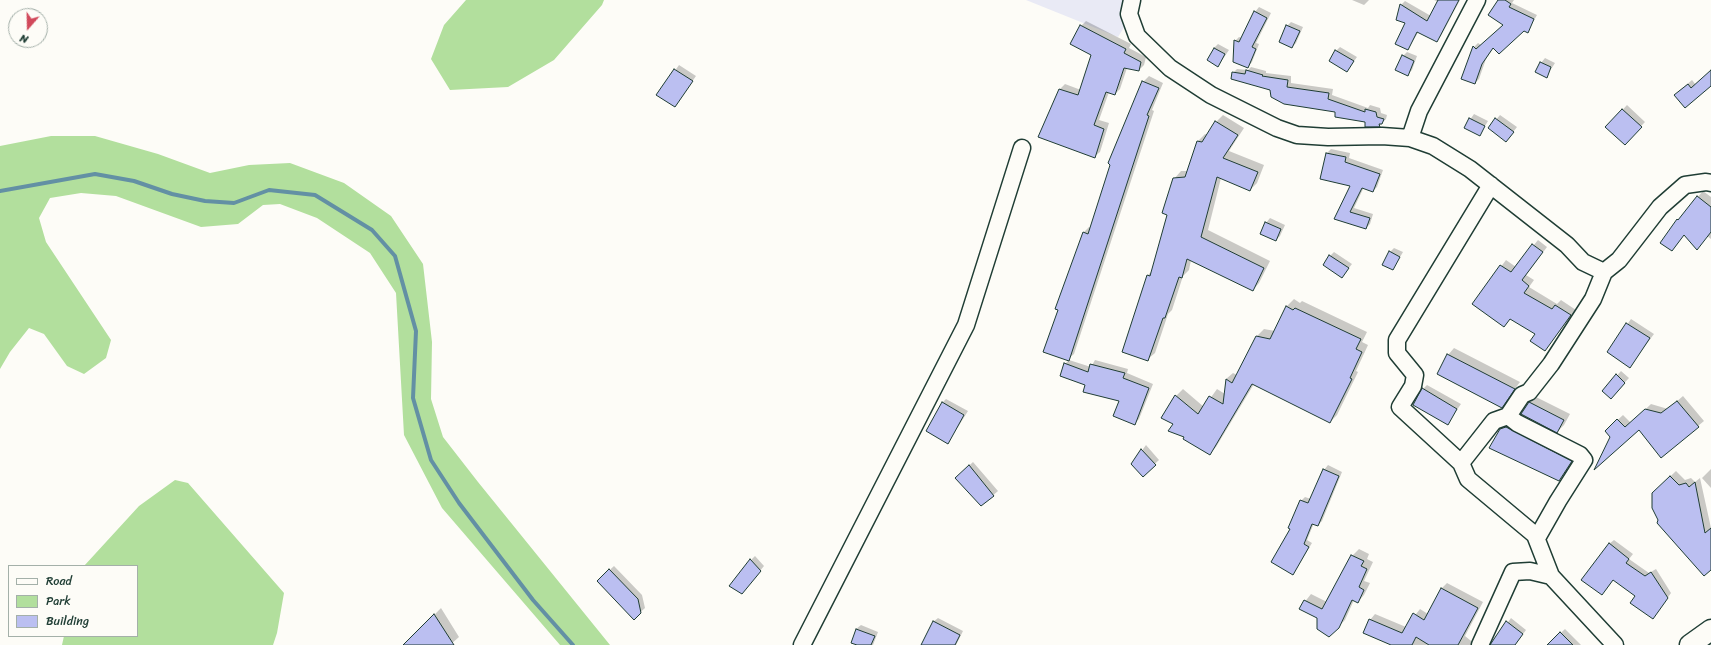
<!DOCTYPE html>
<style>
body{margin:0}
#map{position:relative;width:1711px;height:645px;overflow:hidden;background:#fdfcf7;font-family:Sriracha,sans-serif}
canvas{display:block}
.legend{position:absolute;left:8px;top:565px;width:130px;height:72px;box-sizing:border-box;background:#fdfcf7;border:1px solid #a4b0a9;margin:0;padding:5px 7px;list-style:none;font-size:12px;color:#1f3d34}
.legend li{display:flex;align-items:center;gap:8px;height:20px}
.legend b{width:20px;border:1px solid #a4b0a9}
.north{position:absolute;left:8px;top:8px;width:40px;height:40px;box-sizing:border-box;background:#fdfcf7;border:1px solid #a4b0a9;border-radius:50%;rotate:200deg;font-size:11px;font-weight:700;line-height:16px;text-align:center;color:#1f3d34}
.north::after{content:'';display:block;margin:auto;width:14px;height:18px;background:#d1495b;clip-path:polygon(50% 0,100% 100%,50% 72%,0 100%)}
</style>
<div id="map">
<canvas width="1711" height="645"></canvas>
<ul class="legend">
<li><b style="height:5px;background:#fdfcf7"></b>Road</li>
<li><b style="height:11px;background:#b2df9d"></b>Park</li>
<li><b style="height:11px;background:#bbbff1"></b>Building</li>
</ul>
<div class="north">N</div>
</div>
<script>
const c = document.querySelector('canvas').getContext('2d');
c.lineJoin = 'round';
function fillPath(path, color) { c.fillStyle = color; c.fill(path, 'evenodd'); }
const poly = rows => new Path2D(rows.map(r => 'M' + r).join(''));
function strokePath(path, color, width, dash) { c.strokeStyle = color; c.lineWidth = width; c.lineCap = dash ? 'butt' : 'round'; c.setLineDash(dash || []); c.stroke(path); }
fillPath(poly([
 [1026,0,1141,0,1118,37]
]), '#e9eaf5');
fillPath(poly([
 [466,0,604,0,602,5,554,60,508,87,450,90,431,59,444,25],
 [51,136,95,136,158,154,210,173,249,165,290,163,344,183,391,216,423,264,432,342,431,399,443,437,478,482,610,645,560,645,442,508,404,435,396,293,370,253,317,218,280,204,263,205,238,224,201,227,116,196,81,193,50,198,39,218,46,242,111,340,106,358,84,374,67,366,44,334,29,328,10,352,0,369,0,146],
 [175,480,188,483,284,593,277,633,273,645,62,645,64,636,137,636,137,566,84,566,139,506]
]), '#b2df9d');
fillPath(poly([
 [1352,0,1369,0,1364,5],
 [1434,0,1460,0,1441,36,1437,41,1419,31,1408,49,1406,23,1401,5,1405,1,1431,16,1438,2],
 [1499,0,1514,0,1512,3,1537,15,1527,32,1524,30,1494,47,1486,59,1479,79,1475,83,1474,47,1478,43,1481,45,1504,25],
 [1259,7,1271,13,1256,43,1259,44,1252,62,1248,67,1235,41,1239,37,1242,38,1255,12],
 [1086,21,1131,44,1129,48,1146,57,1144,65,1139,70,1127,68,1120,89,1115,94,1109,92,1099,120,1109,123,1100,152,1094,157,1040,137,1060,89,1065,84,1081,90,1092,54,1081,26],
 [1291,22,1303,27,1296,43,1292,47,1287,26],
 [1218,44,1229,50,1218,66,1214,48],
 [1340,47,1357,57,1347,71,1336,51],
 [1407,52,1417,56,1412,70,1408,74,1403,56],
 [1545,58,1555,63,1546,77,1541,63],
 [679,65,696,76,675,106,658,95],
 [1251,67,1266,71,1266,73,1291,76,1291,83,1333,89,1332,95,1368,108,1370,105,1380,108,1381,113,1387,115,1386,119,1379,126,1271,89,1233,73,1237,69,1248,70],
 [1711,71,1711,85,1679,91,1692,80,1696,85],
 [1149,76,1163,83,1152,110,1154,111,1074,354,1068,359,1059,309,1083,233,1089,227,1091,228,1143,82],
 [1627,105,1645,122,1624,144,1607,127],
 [1474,114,1488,121,1480,134,1465,127],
 [1223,115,1244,128,1229,151,1264,165,1257,183,1250,190,1221,178,1208,230,1270,261,1259,283,1253,290,1191,260,1189,270,1183,276,1172,310,1168,314,1155,353,1148,359,1123,351,1148,275,1152,271,1168,214,1174,179,1181,171,1188,171,1198,141,1205,134,1208,135,1216,122],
 [1500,115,1517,127,1510,136,1489,128],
 [1331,149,1350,153,1349,158,1383,170,1377,187,1373,191,1364,187,1354,208,1373,214,1370,224,1366,228,1335,219,1351,185,1327,153],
 [1703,191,1711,197,1711,239,1707,236,1685,234,1672,250,1678,220],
 [1270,218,1285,225,1280,236,1276,240,1266,223],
 [1538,240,1547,247,1526,275,1534,280,1529,287,1557,304,1561,300,1576,310,1545,350,1537,333,1511,318,1504,326,1473,304,1506,260,1516,267],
 [1394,248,1403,252,1393,269,1390,252],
 [1334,252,1352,264,1342,277,1330,256],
 [1294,299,1300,303,1302,301,1367,332,1362,342,1368,345,1356,371,1358,372,1337,415,1330,422,1254,384,1216,447,1209,454,1186,436,1174,424,1176,396,1183,389,1204,407,1217,389,1225,394,1226,379,1233,373,1237,375,1257,336,1264,329,1275,331,1287,306],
 [1631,319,1654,334,1630,366,1608,352],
 [1454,348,1520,382,1502,406,1448,355],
 [1069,360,1091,367,1095,360,1128,369,1127,373,1153,384,1139,419,1135,423,1120,401,1086,384,1065,364],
 [1621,371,1629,378,1615,393,1604,390],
 [1427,385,1461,404,1447,424,1423,389],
 [1683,396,1704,421,1698,426,1639,429,1611,437,1611,426,1623,415,1631,423,1651,404,1668,409],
 [1536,397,1570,414,1564,425,1557,432,1529,403],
 [946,399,968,411,948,443,942,403],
 [1507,423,1577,455,1566,473,1559,480,1501,430],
 [1146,445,1159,460,1143,475,1132,464],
 [973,462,998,491,982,505,956,478],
 [1328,465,1342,472,1322,521,1318,525,1314,523,1307,540,1312,543,1293,574,1301,501,1305,497,1311,499,1324,470],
 [1711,469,1711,488,1702,478],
 [1676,471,1685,480,1691,478,1695,482,1700,478,1711,528,1711,569,1659,520,1653,493],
 [1614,540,1633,554,1629,559,1649,573,1656,569,1671,593,1657,613,1614,579,1606,590,1609,544],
 [1359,549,1369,554,1367,559,1373,562,1364,581,1370,583,1364,595,1358,602,1354,600,1345,620,1338,627,1300,608,1311,594,1327,602,1352,556],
 [755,556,764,566,746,588,751,560],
 [614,566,642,595,645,608,634,618,598,581],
 [1447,583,1483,602,1465,636,1476,645,1394,645,1370,620,1375,614,1406,627,1420,609,1428,614,1441,589],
 [441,608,459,637,450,645,405,645],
 [938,618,963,631,956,645,922,645,933,622],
 [1511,618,1526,630,1515,645,1492,645],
 [861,625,878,632,873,645,860,645,856,629],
 [1565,629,1581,645,1548,645]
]), '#0003');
strokePath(poly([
 [0,191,95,174,134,181,172,194,205,201,234,203,269,190,315,195,372,230,395,256,416,331,413,398,431,460,459,503,533,600,573,645]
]), '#6390a4', 4);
const building = poly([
 [1438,0,1459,0,1437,42,1417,32,1408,50,1395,44,1405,23,1396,20,1400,4,1427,21,1438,0],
 [1498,0,1505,0,1511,4,1509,7,1534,19,1528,33,1524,31,1499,54,1493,48,1482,64,1475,84,1461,79,1473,46,1476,49,1503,25,1488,15,1498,0],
 [1254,11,1267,18,1252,47,1256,49,1248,68,1233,62,1234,40,1239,42,1254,11],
 [1080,25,1126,49,1124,53,1141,62,1139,71,1124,68,1115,95,1106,92,1094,125,1104,129,1095,158,1038,137,1059,89,1078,95,1091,55,1070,44,1080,25],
 [1286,25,1300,31,1292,48,1279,42,1286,25],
 [1214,48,1225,54,1218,67,1207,60,1214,48],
 [1335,50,1354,61,1347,72,1329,61,1335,50],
 [1402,55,1414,61,1408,76,1395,70,1402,55],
 [1540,62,1551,67,1547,78,1535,72,1540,62],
 [674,69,693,81,675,107,656,95,674,69],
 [1246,70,1263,75,1262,76,1288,80,1287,87,1329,93,1328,99,1365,112,1365,109,1376,112,1377,117,1384,119,1382,124,1379,124,1380,127,1365,127,1365,122,1335,117,1335,112,1284,104,1271,97,1270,90,1231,79,1232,72,1245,74,1246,70],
 [1711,70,1711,86,1685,108,1674,95,1688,84,1691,88,1711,70],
 [1142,81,1159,88,1147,115,1149,116,1069,361,1043,352,1058,310,1055,309,1083,232,1088,234,1110,165,1108,163,1142,81],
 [1622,109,1642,127,1625,145,1605,127,1622,109],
 [1469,118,1485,126,1480,136,1464,128,1469,118],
 [1495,118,1514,132,1506,142,1488,128,1495,118],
 [1215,121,1238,135,1223,158,1258,172,1250,191,1217,177,1201,237,1264,268,1253,291,1187,259,1182,278,1179,277,1165,318,1163,318,1148,361,1122,352,1147,275,1150,276,1167,215,1162,213,1173,178,1185,177,1197,141,1202,142,1215,121],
 [1326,153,1346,157,1345,162,1380,174,1373,192,1362,188,1350,212,1370,218,1366,229,1334,219,1350,186,1320,179,1326,153],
 [1697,196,1711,207,1711,232,1697,250,1684,235,1672,251,1660,243,1677,219,1678,220,1697,196],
 [1265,222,1281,229,1276,241,1260,234,1265,222],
 [1532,244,1543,252,1522,280,1529,286,1524,293,1552,309,1555,305,1571,315,1545,351,1530,341,1535,334,1510,319,1504,327,1472,304,1500,265,1511,272,1532,244],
 [1389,251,1400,257,1393,270,1382,265,1389,251],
 [1329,255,1349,268,1342,278,1323,265,1329,255],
 [1286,306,1293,310,1295,308,1361,339,1356,349,1362,352,1350,378,1352,379,1330,423,1252,384,1210,455,1183,439,1184,437,1168,431,1173,424,1161,418,1175,395,1198,414,1209,396,1223,404,1226,379,1232,383,1256,336,1270,339,1286,306],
 [1626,323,1650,338,1630,368,1607,352,1626,323],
 [1447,354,1515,389,1502,408,1437,374,1447,354],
 [1064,363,1088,372,1090,364,1125,373,1123,378,1149,388,1135,425,1113,416,1119,401,1083,392,1085,385,1060,376,1064,363],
 [1616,374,1625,383,1611,399,1602,391,1616,374],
 [1422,388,1457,409,1448,425,1413,405,1422,388],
 [1677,401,1699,427,1661,458,1639,430,1594,470,1610,437,1605,431,1617,419,1625,427,1645,409,1661,413,1677,401],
 [942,402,964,415,948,444,926,431,942,402],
 [1529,402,1564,420,1557,433,1521,414,1529,402],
 [1506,427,1572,461,1559,481,1489,448,1500,429,1506,427],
 [1141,449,1156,465,1143,477,1131,464,1141,449],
 [969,465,994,496,981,506,955,478,969,465],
 [1323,469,1339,476,1318,526,1312,524,1304,544,1309,547,1293,575,1271,562,1290,529,1288,528,1300,500,1308,503,1323,469],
 [1670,476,1679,485,1686,483,1689,487,1695,482,1705,533,1711,528,1711,570,1704,576,1657,523,1658,520,1652,508,1652,493,1670,476],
 [1609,543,1629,559,1626,563,1645,576,1651,572,1668,598,1653,619,1630,603,1635,596,1613,580,1602,595,1581,580,1609,543],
 [1351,555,1364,561,1361,566,1367,569,1359,587,1364,590,1358,603,1352,600,1339,628,1329,637,1317,629,1317,618,1299,609,1304,600,1322,609,1351,555],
 [750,559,761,571,742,594,729,586,750,559],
 [609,569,638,599,641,613,634,620,597,581,609,569],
 [1441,588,1478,608,1458,645,1429,645,1416,637,1412,645,1391,645,1363,633,1369,619,1402,633,1413,613,1424,620,1441,588],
 [434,614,454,645,403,645,434,614],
 [933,621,960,635,955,645,921,645,933,621],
 [1506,621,1523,634,1515,645,1490,645,1506,621],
 [856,629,875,636,871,645,857,645,851,643,856,629],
 [1560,632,1573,645,1547,645,1560,632]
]);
fillPath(building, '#bbbff1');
strokePath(building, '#1f3d34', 1);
const minor = poly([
 [1132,0,1129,14,1137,36,1170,68,1211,95,1277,128,1297,135,1328,137,1382,136,1410,138,1433,146,1470,169,1567,245,1583,262,1604,272,1619,260,1660,207,1685,185,1706,182,1711,183],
 [1410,138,1419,111,1477,0],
 [1491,185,1397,340,1397,353,1415,375,1413,386,1400,407,1461,463,1468,479,1535,535,1551,576,1615,645],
 [1508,416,1517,423,1580,455,1584,460,1558,501,1537,538],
 [1461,463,1494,421,1508,416,1522,395,1529,392,1551,364,1593,299,1604,272],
 [802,645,966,325,1022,148],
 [1480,645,1513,572,1530,571,1551,576]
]);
const tertiary = poly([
 [1690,645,1711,630]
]);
strokePath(minor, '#1f3d34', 19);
strokePath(tertiary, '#1f3d34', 23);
strokePath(minor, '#fdfcf7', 16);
strokePath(tertiary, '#fdfcf7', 20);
</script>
